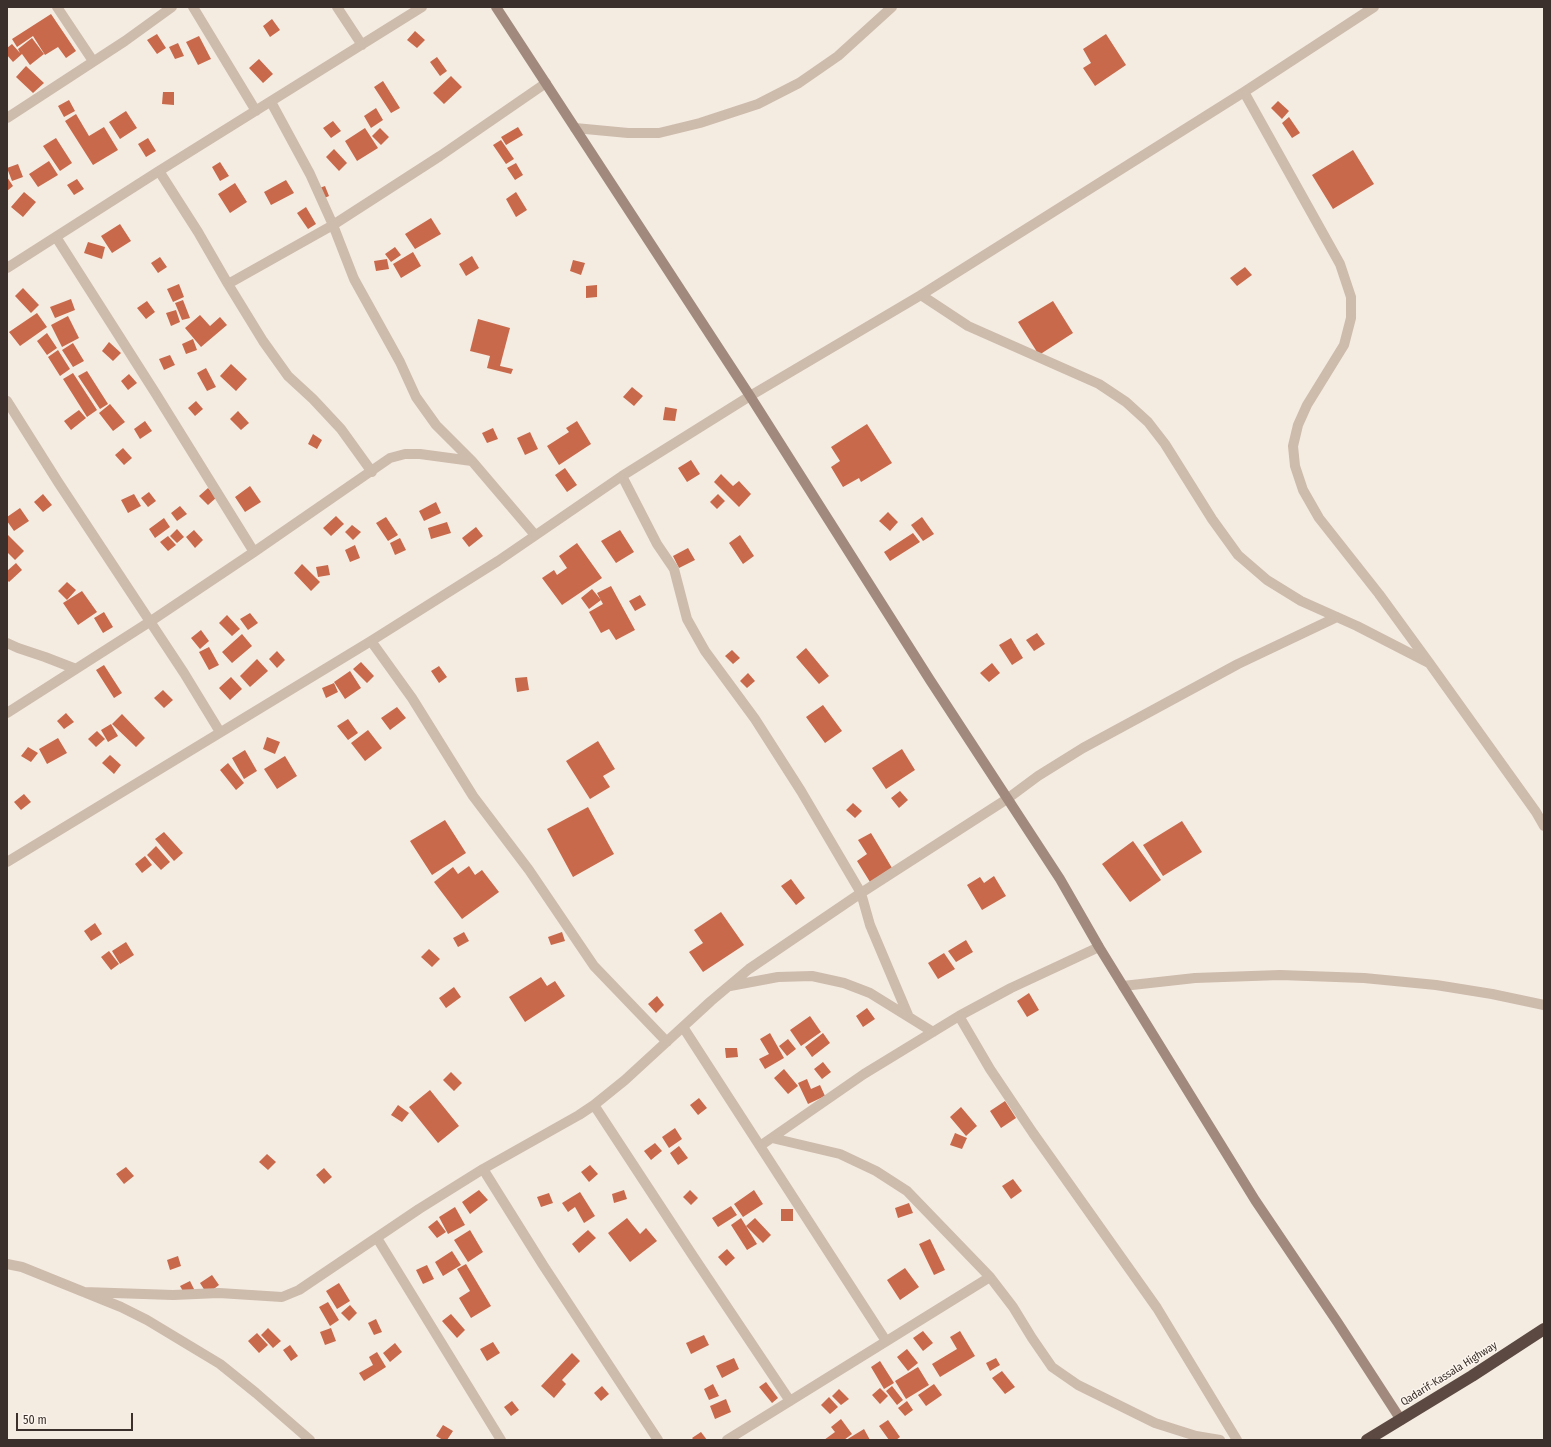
<!DOCTYPE html>
<style>
body{margin:0}
#map{position:relative;width:1551px;height:1447px;overflow:hidden;background:#f4ebe1;font-family:"Fira Sans Condensed",sans-serif}
canvas{display:block}
.frame{position:absolute;inset:0;border:8px solid #3b302b;pointer-events:none}
.scale{position:absolute;left:16px;top:1413px;width:117px;height:18px;box-sizing:border-box;border:2px solid #3b302b;border-top:0;padding-left:5px;font-size:12px;line-height:14px;white-space:nowrap;color:#3b302b;-webkit-text-stroke:3px #fbf5ee;paint-order:stroke}
</style>
<div id="map">
<canvas width="1551" height="1447"></canvas>
<div class="frame"></div>
<div class="scale">50 m</div>
</div>
<script>
const c = document.querySelector('canvas').getContext('2d');
c.lineJoin = 'round';
function fillPath(path, color) { c.fillStyle = color; c.fill(path, 'evenodd'); }
const poly = rows => new Path2D(rows.map(r => 'M' + r).join(''));
function strokePath(path, color, width, dash) { c.strokeStyle = color; c.lineWidth = width; c.lineCap = dash ? 'butt' : 'round'; c.setLineDash(dash || []); c.stroke(path); }
function label(font, color, halo, rows, align = 'center') {
  c.font = font + ' "Fira Sans Condensed",sans-serif'; c.lineWidth = 3; c.setLineDash([]); c.textBaseline = 'middle'; c.strokeStyle = halo; c.fillStyle = color; for (const [text, x, y, turn = 0] of rows) {
    c.save(); c.translate(x, y); c.rotate((+turn || 0) * Math.PI / 180); c.textAlign = isNaN(turn) ? turn : align; if (halo) c.strokeText(text, 0, 0); c.fillText(text, 0, 0); c.restore();
  }
}
fillPath(poly([
 [51,14,76,51,66,58,58,47,45,55,33,36,17,47,12,39],
 [272,19,280,30,270,37,263,26],
 [415,31,425,40,417,48,407,40],
 [157,34,166,48,157,54,147,40],
 [1106,34,1126,65,1095,86,1083,68,1091,63,1083,49],
 [199,36,211,59,198,65,186,42],
 [32,38,44,54,30,65,22,54,13,62,7,55,7,48,12,44,20,53,18,49],
 [178,43,184,56,175,59,169,47],
 [437,57,447,71,440,76,430,62],
 [259,59,273,74,263,83,249,68],
 [26,66,44,83,33,93,16,77],
 [451,76,462,87,444,104,433,93],
 [383,81,400,108,391,113,374,87],
 [163,92,174,92,174,105,162,104],
 [69,100,75,111,64,117,58,106],
 [1278,101,1289,111,1282,119,1271,108],
 [376,108,383,120,371,128,364,116],
 [126,111,137,128,120,139,109,122],
 [76,114,89,136,104,127,118,150,93,165,65,121],
 [1289,117,1300,133,1292,138,1282,123],
 [333,121,341,131,331,138,323,128],
 [518,127,523,135,506,145,501,137],
 [365,128,378,148,357,161,345,141],
 [380,128,389,137,381,145,372,136],
 [56,138,72,163,60,171,43,146],
 [148,138,156,151,146,157,138,144],
 [501,140,514,159,506,164,493,145],
 [334,149,347,163,339,171,326,157],
 [1353,150,1374,184,1333,209,1312,175],
 [49,161,58,175,38,187,29,174],
 [220,162,229,176,220,181,212,167],
 [516,163,523,175,515,180,507,168],
 [18,164,23,177,12,181,7,168],
 [7,177,13,186,7,191],
 [77,179,84,189,74,195,67,185],
 [286,180,294,193,271,205,264,192],
 [235,183,247,202,230,213,218,194],
 [325,186,329,196,318,201,314,190],
 [24,192,36,202,23,217,11,207],
 [516,192,527,210,516,217,506,199],
 [306,207,316,224,308,229,297,213],
 [431,218,441,234,415,249,405,234],
 [120,224,131,241,112,253,101,236],
 [88,242,105,247,102,259,84,253],
 [395,247,401,255,391,262,385,254],
 [413,252,421,266,401,278,393,264],
 [472,256,479,268,466,276,459,264],
 [160,257,167,267,158,273,151,263],
 [387,259,389,269,376,271,374,261],
 [573,260,585,263,581,275,570,271],
 [1245,267,1252,275,1237,286,1230,278],
 [179,284,184,297,173,302,167,289],
 [597,285,597,297,586,298,586,286],
 [23,288,39,305,31,313,15,296],
 [71,299,75,310,55,318,50,307],
 [183,300,190,318,182,320,175,303],
 [147,301,155,312,146,319,137,308],
 [1053,301,1073,333,1039,355,1018,322],
 [176,310,180,322,171,326,166,313],
 [37,313,47,327,20,346,9,332],
 [200,315,210,326,220,317,227,325,201,347,185,328],
 [68,316,79,338,62,347,51,325],
 [478,319,510,328,500,366,513,369,511,374,487,368,490,356,470,351],
 [47,333,57,348,47,355,37,341],
 [193,339,197,350,186,354,182,344],
 [109,342,121,353,113,361,102,351],
 [73,343,84,361,73,367,62,350],
 [58,350,70,369,60,376,48,357],
 [170,355,175,365,164,370,159,359],
 [231,364,247,379,236,391,220,376],
 [206,368,216,387,207,391,197,373],
 [87,371,108,404,100,409,78,376],
 [73,373,97,410,87,417,63,379],
 [129,374,137,383,128,390,121,381],
 [632,387,643,396,634,406,623,397],
 [196,401,203,409,195,416,188,408],
 [110,404,125,422,113,431,99,413],
 [665,407,677,409,675,421,663,420],
 [79,410,86,418,71,430,64,421],
 [238,411,249,423,241,430,230,419],
 [145,421,152,431,140,439,134,429],
 [577,421,591,444,559,465,547,446,569,432,566,428],
 [867,424,892,463,861,482,859,478,843,487,831,467,840,461,831,447],
 [493,428,498,439,487,443,482,433],
 [530,432,538,449,525,455,517,438],
 [313,434,322,440,317,449,308,444],
 [123,448,132,458,124,465,115,455],
 [691,460,700,474,687,482,678,468],
 [565,468,577,485,567,492,555,475],
 [721,474,733,486,739,481,751,494,739,507,714,482],
 [250,486,261,502,245,512,235,497],
 [208,488,217,497,208,505,199,496],
 [149,492,156,501,148,507,141,498],
 [43,494,52,505,43,512,34,502],
 [134,494,141,506,128,513,121,500],
 [718,494,725,501,717,509,710,502],
 [436,502,441,513,424,521,419,511],
 [180,506,187,514,177,521,171,513],
 [20,508,29,521,14,531,7,521,7,517],
 [888,512,898,522,890,531,879,521],
 [336,516,344,524,331,536,323,528],
 [386,517,398,535,388,541,376,523],
 [922,517,934,534,923,541,911,525],
 [164,518,170,527,155,538,149,529],
 [447,522,451,533,431,539,428,528],
 [352,525,361,532,353,540,345,532],
 [476,527,483,536,469,547,462,538],
 [177,529,184,537,177,543,170,536],
 [194,530,203,540,195,548,186,537],
 [620,530,634,552,616,563,601,541],
 [913,533,920,542,890,561,884,552],
 [8,535,24,551,15,560,7,552],
 [740,535,754,556,743,564,729,543],
 [168,536,176,545,168,551,160,542],
 [400,538,406,550,395,555,390,543],
 [577,543,602,578,562,605,542,578,554,570,557,575,567,568,559,556],
 [355,545,360,558,350,562,345,550],
 [688,548,695,560,679,568,673,556],
 [16,563,22,570,9,582,7,580,7,571],
 [302,564,320,582,311,591,294,573],
 [328,565,330,575,318,577,316,567],
 [67,582,76,590,67,600,58,591],
 [611,586,635,630,616,640,609,629,601,633,589,612,603,604,597,593],
 [592,589,601,600,589,609,581,598],
 [82,591,97,612,78,625,63,603],
 [640,595,646,605,635,611,629,601],
 [104,612,113,627,103,633,94,618],
 [250,613,258,623,248,630,240,619],
 [227,615,240,629,232,636,219,623],
 [201,630,209,641,200,649,191,638],
 [1037,633,1045,644,1034,651,1026,640],
 [242,634,252,646,232,663,222,652],
 [1011,638,1023,658,1012,665,999,645],
 [209,647,219,665,209,670,199,652],
 [806,648,829,676,819,684,796,657],
 [732,650,740,658,733,664,725,656],
 [277,651,285,660,277,668,269,659],
 [257,659,268,671,250,687,240,676],
 [361,662,374,676,367,683,353,669],
 [992,663,1000,673,989,682,980,673],
 [104,665,122,693,114,698,96,670],
 [439,666,447,677,439,683,431,671],
 [350,671,361,688,345,699,334,682],
 [748,673,755,681,747,688,740,681],
 [231,677,242,689,230,700,219,688],
 [527,677,529,690,517,692,515,678],
 [334,683,338,692,326,698,322,688],
 [163,690,173,700,164,708,154,698],
 [823,705,842,731,825,743,806,717],
 [397,707,406,718,390,730,381,718],
 [66,713,74,722,64,729,57,721],
 [122,714,145,738,136,747,112,724],
 [348,719,358,733,348,740,337,726],
 [111,724,118,736,108,742,101,730],
 [368,730,382,748,365,761,351,743],
 [97,731,105,739,96,747,88,739],
 [267,737,280,742,275,754,263,749],
 [58,738,67,753,47,764,39,749],
 [598,741,615,769,603,776,610,787,590,799,566,761],
 [28,747,38,753,31,762,21,756],
 [902,749,915,770,886,789,872,768],
 [245,750,257,771,244,779,232,758],
 [110,755,121,765,114,774,102,763],
 [285,756,297,776,277,789,264,769],
 [228,763,244,783,236,790,220,770],
 [900,791,908,800,899,808,891,798],
 [24,794,31,802,21,810,14,802],
 [853,803,862,811,855,818,846,810],
 [588,807,614,854,573,877,547,829],
 [445,820,466,853,432,875,410,841],
 [1182,821,1202,852,1163,876,1143,845],
 [164,832,183,853,174,861,155,839],
 [871,833,892,868,870,882,857,861,867,854,858,840],
 [1133,841,1161,880,1130,902,1102,864],
 [156,846,170,862,161,870,147,855],
 [145,856,152,865,142,873,135,864],
 [469,866,475,875,482,870,499,892,462,919,434,882,453,867,458,874],
 [994,876,1006,896,982,910,967,885,980,877,984,883],
 [791,879,805,898,796,905,781,886],
 [721,912,744,945,703,972,689,952,703,943,694,930],
 [95,923,102,934,91,941,84,931],
 [464,932,469,941,458,947,453,938],
 [562,932,565,941,551,945,548,937],
 [966,940,973,952,956,962,948,951],
 [126,942,134,955,120,964,112,951],
 [429,949,440,959,432,967,421,957],
 [109,951,119,964,111,970,101,957],
 [944,953,955,969,938,979,928,963],
 [541,977,547,986,555,981,565,996,525,1022,509,997],
 [454,987,461,997,446,1008,439,998],
 [1029,993,1039,1010,1027,1017,1017,1001],
 [657,996,664,1005,656,1013,648,1004],
 [867,1008,875,1019,863,1027,856,1016],
 [810,1016,821,1032,801,1046,790,1030],
 [770,1033,784,1058,765,1069,759,1059,769,1054,760,1039],
 [823,1033,830,1043,812,1057,805,1047],
 [788,1039,796,1049,787,1056,779,1046],
 [725,1048,737,1048,738,1057,726,1058],
 [823,1062,831,1072,822,1079,814,1069],
 [784,1069,798,1086,788,1094,774,1078],
 [451,1072,462,1083,454,1091,443,1080],
 [807,1079,811,1089,820,1085,825,1096,808,1104,798,1083],
 [430,1090,459,1126,438,1143,409,1107],
 [699,1098,707,1108,698,1115,690,1105],
 [1005,1101,1016,1118,1001,1128,990,1111],
 [398,1105,409,1113,402,1122,391,1115],
 [961,1107,977,1126,966,1136,950,1117],
 [675,1128,682,1139,669,1148,662,1137],
 [955,1133,967,1138,962,1149,950,1145],
 [655,1143,662,1151,651,1160,644,1151],
 [679,1146,688,1158,678,1165,670,1153],
 [267,1154,276,1162,268,1170,259,1162],
 [590,1165,598,1174,589,1182,581,1172],
 [126,1167,134,1176,124,1184,116,1174],
 [324,1168,332,1177,324,1184,316,1175],
 [1013,1179,1022,1191,1011,1199,1002,1186],
 [479,1190,488,1200,470,1214,462,1202],
 [624,1190,627,1199,614,1203,612,1194],
 [690,1190,698,1198,691,1205,683,1197],
 [754,1190,763,1204,743,1217,734,1204],
 [580,1192,595,1216,584,1223,575,1207,568,1212,562,1203],
 [549,1193,553,1203,541,1207,537,1197],
 [909,1203,913,1213,898,1218,895,1208],
 [731,1206,737,1215,718,1227,712,1218],
 [455,1207,465,1225,448,1234,439,1217],
 [781,1209,793,1209,793,1221,781,1221],
 [627,1218,640,1234,646,1228,657,1241,630,1262,608,1233],
 [741,1218,757,1244,747,1250,731,1225],
 [755,1218,771,1235,763,1243,746,1226],
 [437,1220,446,1232,437,1238,428,1227],
 [470,1230,483,1252,468,1262,454,1240],
 [588,1230,596,1238,579,1253,572,1244],
 [930,1239,945,1270,934,1275,919,1244],
 [727,1249,735,1258,726,1266,718,1257],
 [452,1251,461,1265,443,1276,435,1262],
 [178,1256,181,1266,170,1270,167,1260],
 [466,1264,491,1306,471,1318,459,1298,470,1291,457,1269],
 [427,1265,434,1279,423,1284,416,1270],
 [905,1268,919,1287,900,1300,887,1280],
 [212,1275,219,1285,207,1294,200,1283],
 [190,1281,196,1293,187,1298,180,1286],
 [339,1283,350,1301,337,1309,326,1291],
 [328,1302,339,1320,330,1326,319,1307],
 [350,1305,357,1313,349,1321,341,1313],
 [451,1314,465,1330,457,1338,442,1321],
 [376,1319,382,1332,374,1335,368,1323],
 [268,1328,281,1341,273,1348,261,1335],
 [331,1328,336,1341,325,1345,320,1332],
 [923,1331,933,1343,923,1351,913,1338],
 [960,1331,975,1356,940,1377,932,1364,957,1349,950,1337],
 [257,1333,268,1345,259,1353,248,1341],
 [704,1335,709,1345,691,1354,686,1343],
 [493,1342,500,1353,487,1361,480,1349],
 [395,1343,402,1352,390,1362,383,1353],
 [290,1345,298,1356,291,1361,283,1350],
 [907,1349,918,1363,908,1371,897,1357],
 [377,1352,386,1367,364,1381,359,1373,373,1365,369,1357],
 [572,1353,580,1361,562,1380,566,1384,554,1398,541,1386],
 [734,1358,739,1369,722,1378,716,1366],
 [996,1358,1000,1365,990,1371,986,1363],
 [880,1361,894,1383,884,1389,871,1367],
 [918,1367,929,1385,906,1399,895,1381],
 [1002,1371,1015,1387,1005,1394,992,1378],
 [766,1382,778,1398,772,1403,759,1387],
 [713,1384,719,1396,709,1400,704,1389],
 [934,1384,942,1395,926,1406,918,1395],
 [602,1386,609,1394,601,1401,594,1393],
 [892,1386,903,1400,897,1405,886,1391],
 [880,1388,888,1396,880,1404,872,1395],
 [839,1389,849,1399,841,1405,832,1396],
 [829,1397,838,1407,830,1414,821,1405],
 [726,1399,731,1412,715,1419,710,1406],
 [512,1401,519,1410,511,1416,504,1407],
 [907,1401,913,1410,905,1416,898,1408],
 [841,1419,852,1434,844,1440,824,1440,835,1432,831,1427],
 [888,1420,900,1437,896,1440,889,1440,879,1426],
 [443,1425,453,1431,447,1440,443,1440,436,1436],
 [864,1429,870,1440,846,1440],
 [701,1432,707,1440,694,1440,692,1438]
]), '#c8694b');
strokePath(poly([
 [57,7,93,61],
 [193,7,256,111],
 [337,7,362,45],
 [1244,92,1340,264,1351,297,1351,318,1344,345,1307,405,1298,425,1293,446,1295,466,1303,490,1319,518,1379,594,1430,664,1536,812,1544,826],
 [271,102,310,174,333,225,354,279,400,362,416,397,436,425,472,461,535,535],
 [7,118,125,41,172,7],
 [575,128,628,133,659,133,700,123,758,104,799,83,838,56,892,7],
 [159,171,198,232,228,284,263,341,288,376,313,399,341,429,372,472],
 [56,237,156,394,254,552],
 [7,268,159,171,422,7],
 [228,284,333,225,440,156,546,83],
 [921,295,968,326,1099,384,1126,402,1148,422,1165,444,1212,519,1238,555,1267,580,1301,601,1357,626,1429,663],
 [7,401,58,482,184,673,220,732],
 [622,476,657,544,674,569,687,619,705,651,755,719,801,791,861,893,870,925,908,1015],
 [371,641,412,698,473,796,529,870,594,966,667,1042],
 [7,643,18,648,45,657,76,669],
 [7,713,151,621,254,552,390,458,405,454,420,454,472,461],
 [7,862,371,641,498,561,622,476,750,396,921,295,1244,92,1374,7],
 [730,986,778,977,812,976,844,983,870,993,933,1032],
 [1123,986,1195,978,1280,975,1364,978,1436,985,1492,994,1544,1005],
 [959,1016,990,1069,1033,1133,1157,1308,1237,1440],
 [683,1027,886,1341],
 [594,1105,693,1256,790,1401],
 [772,1138,840,1154,876,1171,907,1191,990,1277,1013,1307,1032,1338,1052,1367,1078,1385,1155,1423,1196,1436,1220,1440],
 [760,1146,864,1074,959,1016,1011,988,1099,947],
 [483,1169,543,1265,658,1440],
 [377,1238,501,1440],
 [7,1264,22,1267,121,1307,147,1320,220,1364,256,1393,310,1440],
 [84,1292,173,1295,219,1293,282,1297,299,1290,419,1209,483,1169,579,1115,594,1105,625,1080,711,1001,749,969,861,893,1007,799,1038,776,1083,748,1238,664,1337,617],
 [727,1440,990,1277]
]), '#cdbbac', 10);
strokePath(poly([
 [496,7,750,396,930,680,1060,879,1099,947,1255,1200,1338,1323,1401,1420]
]), '#a18a7d', 10);
strokePath(poly([
 [1367,1440,1472,1376,1544,1329]
]), '#5c4a42', 12);
label('11px', '#3b302b', '#fbf5ee', [
 ["Qadarif-Kassala Highway",1449,1374,-32]
]);
</script>
